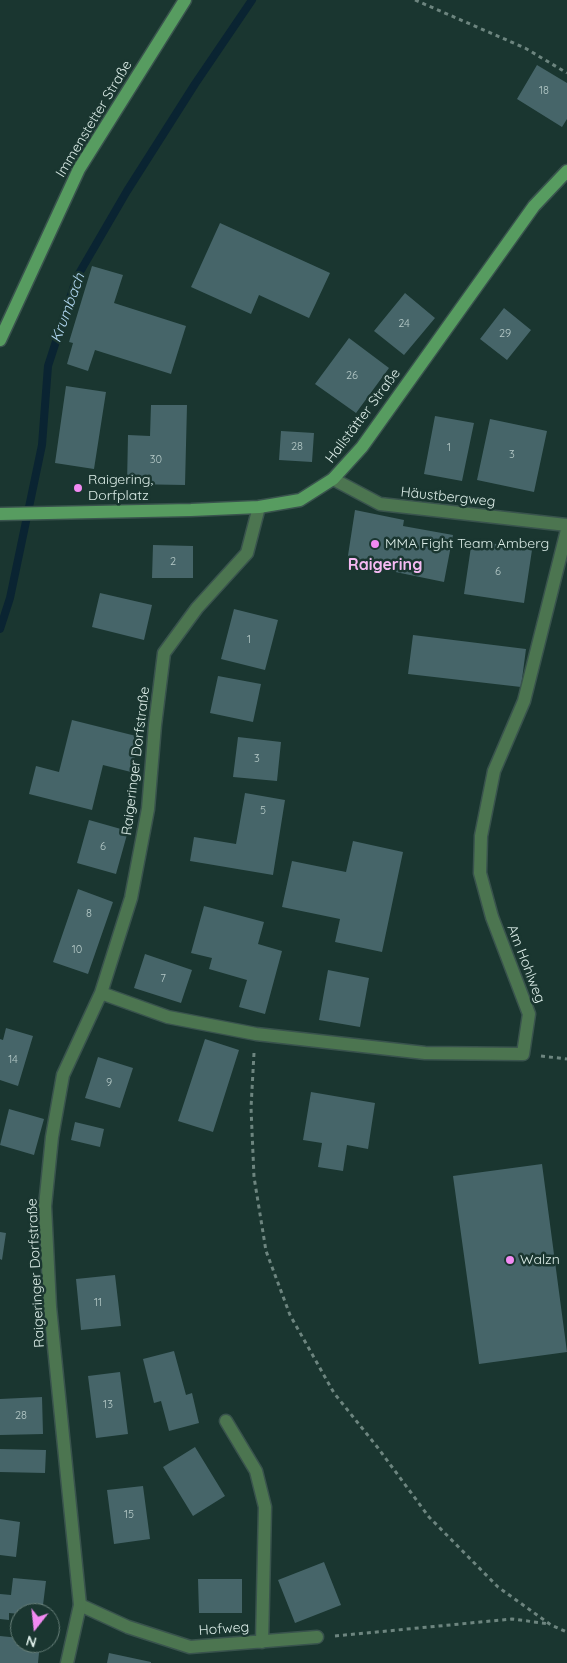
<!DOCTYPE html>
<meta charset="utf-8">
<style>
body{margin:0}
#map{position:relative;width:567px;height:1663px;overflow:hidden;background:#1a3630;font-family:Quicksand,sans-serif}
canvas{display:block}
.north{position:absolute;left:10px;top:1603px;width:50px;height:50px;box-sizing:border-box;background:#1a3630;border:1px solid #677f79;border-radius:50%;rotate:196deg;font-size:14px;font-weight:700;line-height:20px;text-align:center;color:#dbece7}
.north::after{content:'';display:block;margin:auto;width:18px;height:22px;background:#f28af2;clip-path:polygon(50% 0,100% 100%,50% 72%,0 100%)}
</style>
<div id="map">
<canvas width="567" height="1663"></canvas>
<div class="north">N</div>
</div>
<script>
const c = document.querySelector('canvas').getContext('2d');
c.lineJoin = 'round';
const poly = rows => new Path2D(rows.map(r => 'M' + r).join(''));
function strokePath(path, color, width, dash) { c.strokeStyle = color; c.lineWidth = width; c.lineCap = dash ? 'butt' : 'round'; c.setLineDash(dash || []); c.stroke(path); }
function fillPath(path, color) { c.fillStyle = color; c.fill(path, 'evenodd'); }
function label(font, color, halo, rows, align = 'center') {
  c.font = font + ' Quicksand,sans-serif'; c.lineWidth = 5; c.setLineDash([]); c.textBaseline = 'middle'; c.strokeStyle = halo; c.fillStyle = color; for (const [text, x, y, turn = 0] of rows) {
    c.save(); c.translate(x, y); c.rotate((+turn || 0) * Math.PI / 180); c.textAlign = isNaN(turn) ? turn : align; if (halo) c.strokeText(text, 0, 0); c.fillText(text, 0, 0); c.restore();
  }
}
strokePath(poly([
 [0,629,10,598,42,445,48,366,77,277,127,191,195,84,252,0]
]), '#0a2432', 8);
fillPath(poly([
 [537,65,567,83,567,119,562,127,517,99],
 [220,223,330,273,309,318,259,295,251,314,191,287],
 [92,266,123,275,114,303,186,326,171,374,95,350,88,371,67,364,73,343,69,342],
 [405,293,435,318,404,355,374,331],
 [504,308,531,330,507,360,480,339],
 [349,338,389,368,356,413,315,384],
 [66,386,106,392,94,469,55,463],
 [151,405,187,405,185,485,127,484,128,435,150,436],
 [435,416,474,423,462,481,424,474],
 [490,419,547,431,534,492,477,480],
 [281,431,314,433,312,462,279,460],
 [355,510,404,520,403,526,453,535,444,582,347,562],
 [472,540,532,550,524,603,464,594],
 [153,545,193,546,193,578,152,578],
 [100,593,152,605,144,640,92,627],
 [234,609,278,620,265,670,221,659],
 [413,635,526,649,521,687,408,674],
 [218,676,261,684,253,722,210,713],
 [72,720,140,737,131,772,103,765,92,810,29,794,36,766,59,772],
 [238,737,281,742,277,781,233,777],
 [245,793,285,800,273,875,190,861,194,837,236,844],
 [89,820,128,831,116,874,77,863],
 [353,841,403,852,382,952,335,942,340,919,282,907,292,861,346,872],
 [78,889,113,902,88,974,53,962],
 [204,906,264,922,258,944,282,951,265,1014,239,1007,247,980,209,969,212,958,191,953],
 [145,954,192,970,181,1003,134,988],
 [328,970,369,978,360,1027,319,1020],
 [6,1028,33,1036,18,1086,0,1080,0,1039,3,1040],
 [205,1039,239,1050,213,1132,178,1121],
 [98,1057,133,1068,120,1108,85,1098],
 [311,1092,375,1103,368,1149,347,1145,343,1171,318,1167,322,1143,303,1140],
 [9,1109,44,1119,34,1155,0,1145],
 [75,1122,104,1129,100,1147,71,1140],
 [542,1164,567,1352,479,1364,453,1176],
 [0,1232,6,1233,2,1260,0,1259],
 [115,1275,121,1326,81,1330,76,1279],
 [174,1351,186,1395,192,1393,199,1423,169,1431,161,1401,154,1403,143,1359],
 [120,1372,128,1434,96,1438,88,1376],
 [42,1397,43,1434,0,1435,0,1399],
 [195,1447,225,1496,193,1516,163,1467],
 [0,1449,46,1450,45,1473,0,1472],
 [143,1486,150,1539,114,1544,107,1490],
 [0,1519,20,1522,16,1557,0,1555],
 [324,1562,341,1605,295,1623,278,1580],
 [13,1578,46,1581,42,1613,20,1613,20,1614,9,1613,9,1620,0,1619,0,1594,11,1595],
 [198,1579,242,1579,242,1613,199,1613],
 [0,1636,20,1638,20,1643,40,1643,38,1663,0,1663],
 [109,1653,151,1662,151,1663,107,1663]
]), '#466569');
const lane = poly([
 [226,1421,256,1471,265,1507,262,1642],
 [80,1605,128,1627,190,1647,317,1637]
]);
const street = poly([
 [333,479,380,504,567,525],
 [101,993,168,1017,256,1034,425,1053,523,1054,529,1014,492,917,480,873,481,836,494,771,524,701,567,530],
 [67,1663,80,1605,50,1307,45,1206,52,1137,63,1075,101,993,131,898,148,809,155,725,164,653,197,608,247,553,259,507]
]);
const secondary = poly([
 [0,340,79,169,185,0],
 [0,514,191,510,259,507,300,500,333,479,362,447,534,206,567,171]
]);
strokePath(lane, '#39534d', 15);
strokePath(street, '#39534d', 15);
strokePath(secondary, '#39534d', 15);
strokePath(poly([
 [415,0,525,48,567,73],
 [254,1053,251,1108,254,1177,266,1251,290,1315,334,1393,378,1448,429,1517,498,1587,551,1625,567,1632],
 [541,1056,567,1059],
 [335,1636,512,1619,550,1624]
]), '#6d857f', 3, [4, 4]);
strokePath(lane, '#4c7550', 12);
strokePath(street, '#4c7550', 12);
strokePath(secondary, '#579c60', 12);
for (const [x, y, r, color] of [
 [78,488,5,"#f28af2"],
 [375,544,5,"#f28af2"],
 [510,1260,5,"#f28af2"]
]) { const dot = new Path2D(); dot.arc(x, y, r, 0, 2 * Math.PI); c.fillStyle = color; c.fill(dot); strokePath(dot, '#1a3630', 2); }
label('11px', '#b6cac8', null, [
 ["18",544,91],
 ["24",404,324],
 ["29",505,334],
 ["26",352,376],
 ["28",297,447],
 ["1",449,448],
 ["3",512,455],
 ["30",156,460],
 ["2",173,562],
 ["6",498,572],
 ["1",249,640],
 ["3",257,759],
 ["5",263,811],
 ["6",103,847],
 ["8",89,914],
 ["10",77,950],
 ["7",163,979],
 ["14",13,1060],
 ["9",109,1083],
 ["11",98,1303],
 ["13",108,1405],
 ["28",21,1416],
 ["15",129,1515]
]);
label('14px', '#dbece7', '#1a3630', [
 ["Immenstetter Straße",94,119,-59],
 ["Hallstätter Straße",363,416,-53],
 ["Häustbergweg",448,497,6],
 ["Raigeringer Dorfstraße",136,761,-83],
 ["Am Hohlweg",526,964,69],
 ["Raigeringer Dorfstraße",36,1273,-93],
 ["Hofweg",224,1629,-4]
]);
label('14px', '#dbece7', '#1a3630', [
 ["Raigering,",88,480],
 ["Dorfplatz",88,496],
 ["MMA Fight Team Amberg",385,544],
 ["Walzn",520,1260]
], 'left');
label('italic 15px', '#b2d8f2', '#1a3630', [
 ["Krumbach",68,308,-70]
]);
label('bold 16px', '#f5baf3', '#1a3630', [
 ["Raigering",385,565]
]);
</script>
